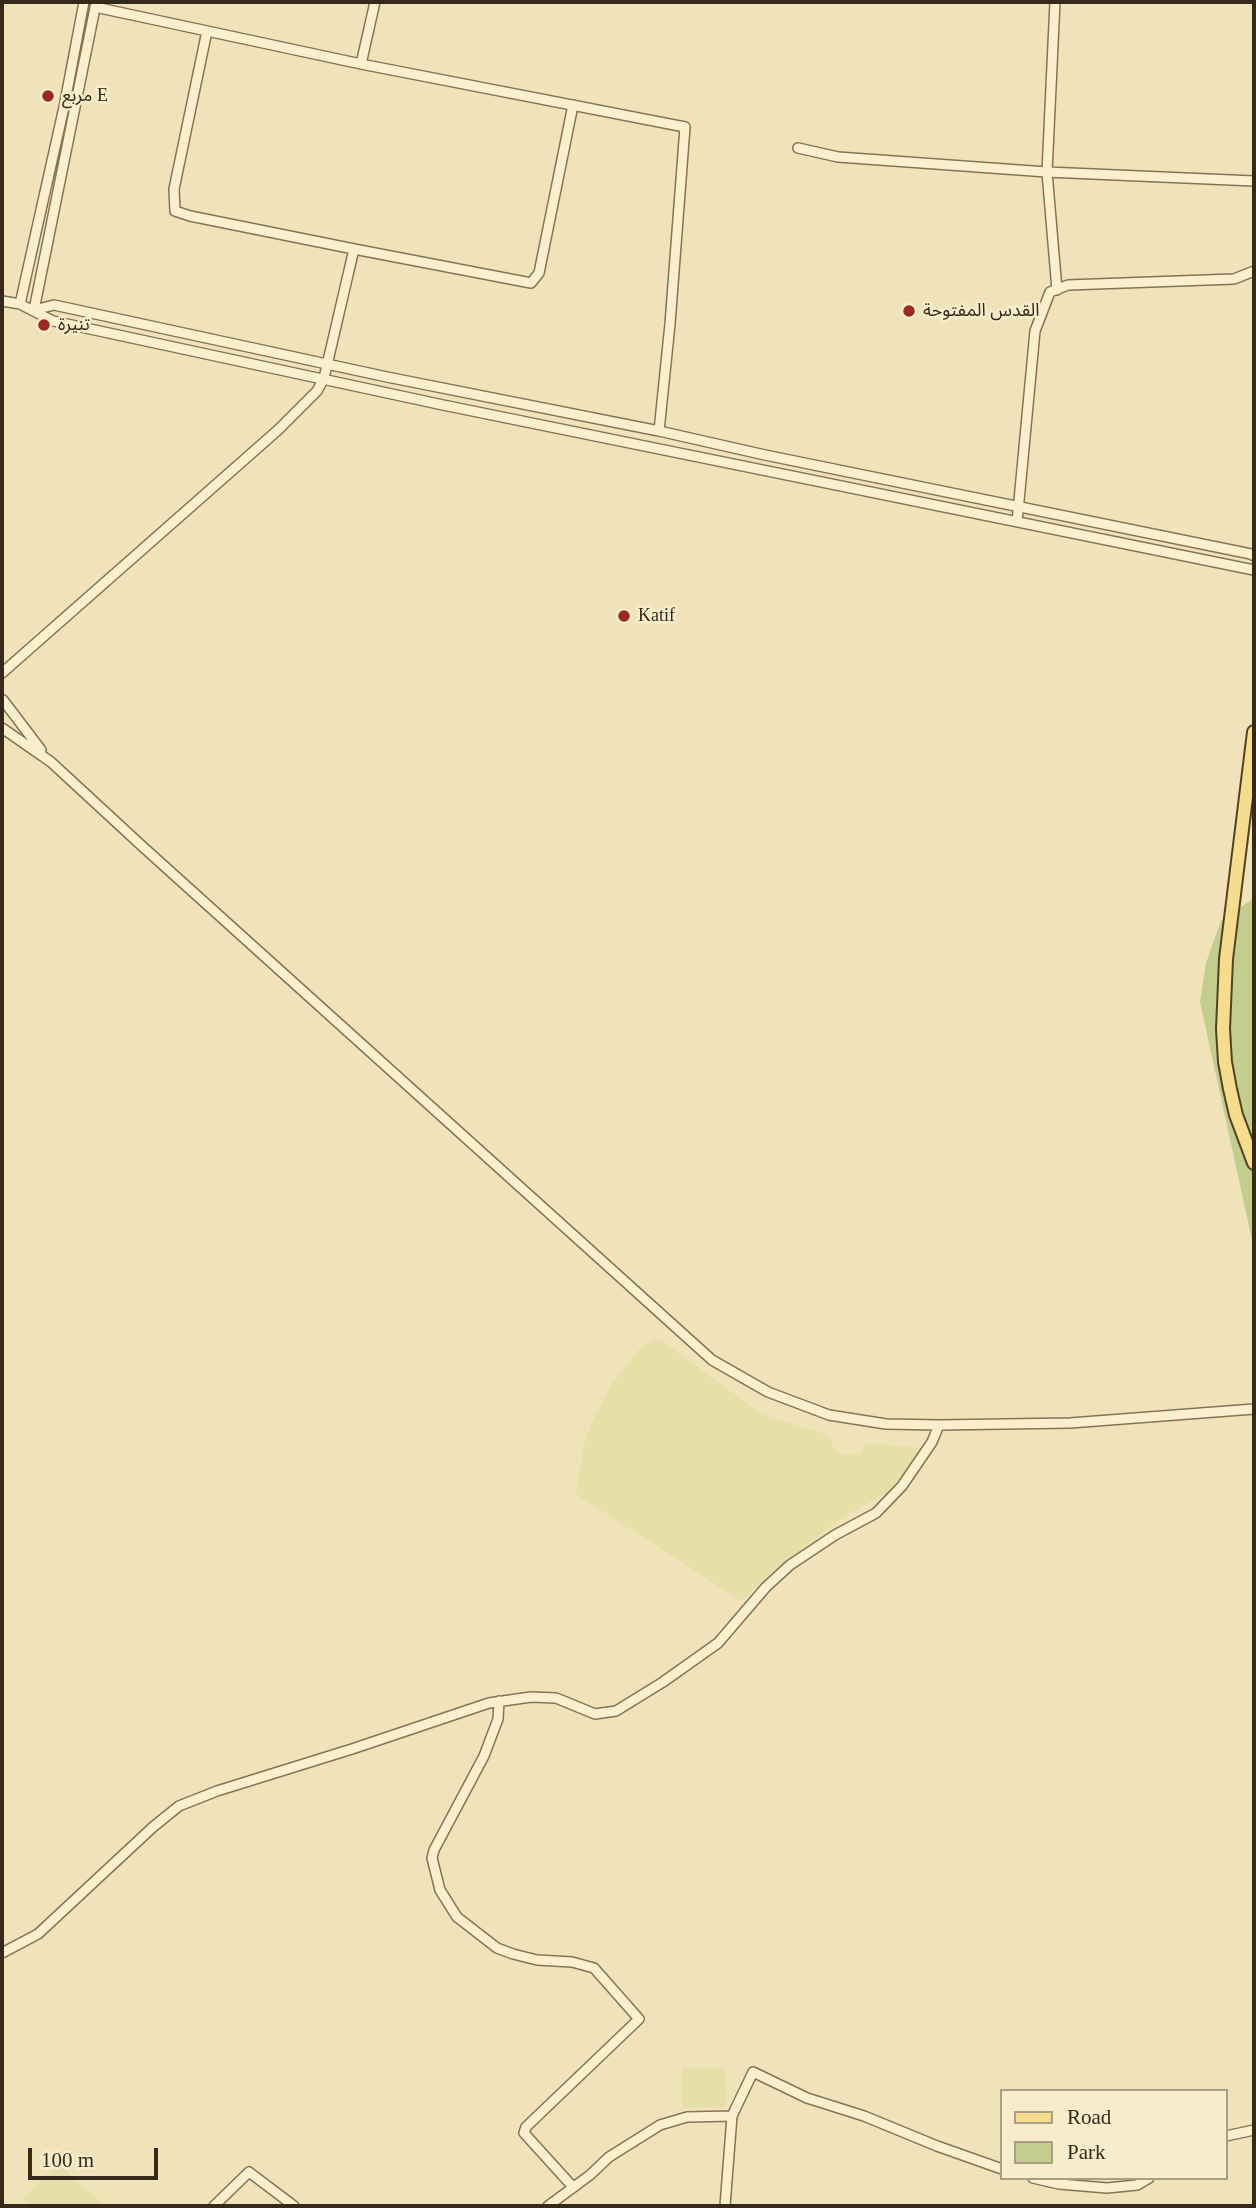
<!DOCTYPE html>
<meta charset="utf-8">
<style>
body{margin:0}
#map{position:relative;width:1256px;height:2208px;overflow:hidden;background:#f0e3ba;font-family:"Times New Roman",serif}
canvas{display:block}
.frame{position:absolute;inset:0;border:4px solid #35291a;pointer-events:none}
.legend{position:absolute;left:1000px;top:2089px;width:228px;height:91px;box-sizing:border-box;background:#f7edca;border:2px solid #a99f84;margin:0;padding:9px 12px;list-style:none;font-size:21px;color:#35291a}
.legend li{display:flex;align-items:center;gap:14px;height:35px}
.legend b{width:35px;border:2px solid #a99f84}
.scale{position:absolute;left:28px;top:2148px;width:130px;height:32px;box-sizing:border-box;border:4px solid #35291a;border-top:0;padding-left:9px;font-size:21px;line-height:24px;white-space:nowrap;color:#35291a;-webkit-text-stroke:5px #f7edca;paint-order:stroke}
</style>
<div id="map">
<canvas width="1256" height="2208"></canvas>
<div class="frame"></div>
<ul class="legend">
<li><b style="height:9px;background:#f6dd8e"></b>Road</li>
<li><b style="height:19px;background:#c2cd8e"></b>Park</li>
</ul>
<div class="scale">100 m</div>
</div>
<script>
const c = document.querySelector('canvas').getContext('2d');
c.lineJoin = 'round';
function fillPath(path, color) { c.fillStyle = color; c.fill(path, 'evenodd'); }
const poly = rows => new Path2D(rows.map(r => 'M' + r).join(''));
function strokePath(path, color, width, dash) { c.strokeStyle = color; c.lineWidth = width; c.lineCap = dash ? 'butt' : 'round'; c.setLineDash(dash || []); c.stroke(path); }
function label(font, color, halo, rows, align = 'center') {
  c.font = font + ' "Times New Roman","Noto Sans Arabic",serif'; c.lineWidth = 5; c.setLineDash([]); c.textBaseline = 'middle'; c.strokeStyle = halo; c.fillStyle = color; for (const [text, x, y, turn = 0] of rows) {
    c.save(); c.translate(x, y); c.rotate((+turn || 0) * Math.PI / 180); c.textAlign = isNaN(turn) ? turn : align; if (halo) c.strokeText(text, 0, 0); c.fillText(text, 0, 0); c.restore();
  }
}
fillPath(poly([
 [654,1340,662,1341,762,1414,822,1433,831,1439,834,1448,842,1455,861,1453,864,1443,923,1448,889,1492,848,1514,772,1572,741,1601,576,1494,584,1444,591,1424,611,1385,640,1348],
 [682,2068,725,2068,726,2107,682,2108],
 [57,2163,105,2206,31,2206,22,2199]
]), '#e5e0a7');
fillPath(poly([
 [1254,898,1254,1249,1200,1002,1206,963,1221,921]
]), '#c2cd8e');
const minor = poly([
 [1055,2,1047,172,1057,290],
 [95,7,361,64,685,127,670,324,659,431],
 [207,31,174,189,175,211,190,216,354,249,531,283,539,273,573,105],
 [361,64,375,2],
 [798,148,838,157,1047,172,1254,181],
 [2,301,20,304,53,321,443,405,1254,570],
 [20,304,64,107,84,2],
 [34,310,54,305,387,377,659,431,765,455,1251,554,1254,556],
 [34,310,96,3],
 [1017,522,1035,331,1050,292,1068,285,1234,279,1254,271],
 [2,673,278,430,317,391,324,378,354,249],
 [3,700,41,750],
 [2,728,51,762,142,846,712,1360,768,1392,829,1415,886,1424,939,1425,1070,1423,1254,1409],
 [499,1701,498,1719,484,1756,434,1850,432,1858,440,1890,457,1917,497,1948,513,1954,537,1960,572,1962,594,1968,639,2019,526,2127,524,2133,573,2187],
 [2,1953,38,1934,153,1827,179,1806,217,1791,352,1749,489,1703,531,1697,556,1698,595,1714,616,1711,663,1682,718,1643,766,1587,790,1565,835,1535,876,1513,902,1486,932,1442,939,1425],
 [1226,2136,1254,2130],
 [1033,2178,1059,2184,1107,2188,1137,2185,1149,2178],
 [214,2206,249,2172,294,2206],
 [548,2206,590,2175,609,2157,660,2125,687,2117,732,2116],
 [725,2206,732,2116,753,2072,807,2098,864,2116,937,2146,1002,2169]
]);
const major = poly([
 [1254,732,1226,959,1223,1029,1225,1062,1230,1089,1236,1115,1254,1163]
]);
strokePath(minor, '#877354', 12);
strokePath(major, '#544029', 16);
strokePath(minor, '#faf0ce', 9);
strokePath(major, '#f6dd8e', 12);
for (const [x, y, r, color] of [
 [48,96,7,"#992921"],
 [909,311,7,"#992921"],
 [44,325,7,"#992921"],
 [624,616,7,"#992921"]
]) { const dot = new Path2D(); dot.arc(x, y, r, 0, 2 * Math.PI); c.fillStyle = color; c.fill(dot); strokePath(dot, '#f7edca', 2.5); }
label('18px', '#35291a', '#f7edca', [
 ["مربع E",62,96],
 ["القدس المفتوحة",923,311],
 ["تنيرة",58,325],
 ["Katif",638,616]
], 'left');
</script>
